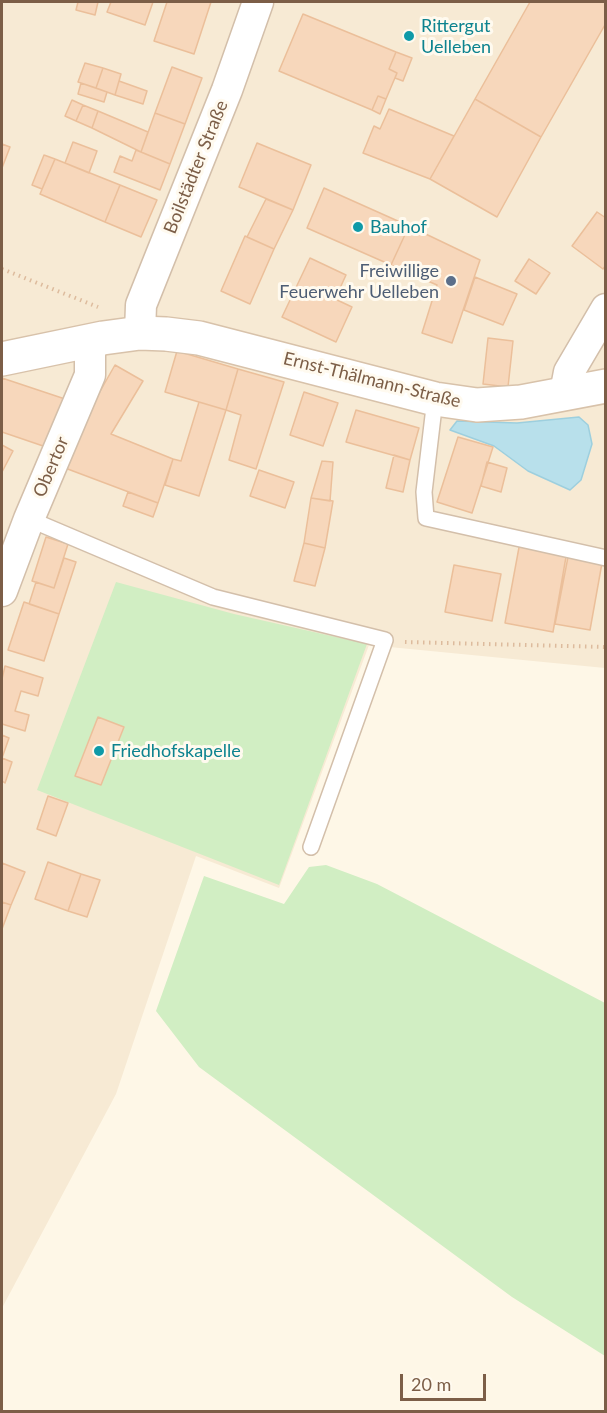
<!DOCTYPE html>
<meta charset="utf-8">
<style>
body{margin:0}
#map{position:relative;width:607px;height:1413px;overflow:hidden;background:#fef7e7;font-family:Lato,sans-serif}
canvas{display:block}
.frame{position:absolute;inset:0;border:3px solid #7c5e47;pointer-events:none}
.scale{position:absolute;left:400px;top:1374px;width:86px;height:27px;box-sizing:border-box;border:3px solid #7c5e47;border-top:0;padding-left:8px;font-size:18px;line-height:21px;white-space:nowrap;color:#7c5e47;-webkit-text-stroke:4px #fffaef;paint-order:stroke}
</style>
<div id="map">
<canvas width="607" height="1413"></canvas>
<div class="frame"></div>
<div class="scale">20 m</div>
</div>
<script>
const c = document.querySelector('canvas').getContext('2d');
c.lineJoin = 'round';
function fillPath(path, color) { c.fillStyle = color; c.fill(path, 'evenodd'); }
const poly = rows => new Path2D(rows.map(r => 'M' + r).join(''));
function strokePath(path, color, width, dash) { c.strokeStyle = color; c.lineWidth = width; c.lineCap = dash ? 'butt' : 'round'; c.setLineDash(dash || []); c.stroke(path); }
function label(font, color, halo, rows, align = 'center') {
  c.font = font + ' Lato,sans-serif'; c.lineWidth = 6; c.setLineDash([]); c.textBaseline = 'middle'; c.strokeStyle = halo; c.fillStyle = color; for (const [text, x, y, turn = 0] of rows) {
    c.save(); c.translate(x, y); c.rotate((+turn || 0) * Math.PI / 180); c.textAlign = isNaN(turn) ? turn : align; if (halo) c.strokeText(text, 0, 0); c.fillText(text, 0, 0); c.restore();
  }
}
fillPath(poly([
 [2,2,605,2,605,668,369,645,279,888,196,856,116,1094,2,1308]
]), '#f7ead4');
fillPath(poly([
 [116,582,234,614,367,644,279,885,37,790],
 [326,865,377,884,605,1003,605,1356,512,1297,199,1067,156,1011,204,876,284,904,309,867]
]), '#d1eec3');
const water = poly([
 [579,417,588,425,592,444,581,480,570,490,528,471,494,446,450,430,457,421,517,423,579,417]
]);
fillPath(water, '#b8e0eb');
strokePath(water, '#9dcfde', 1.5);
const building = poly([
 [78,2,98,2,95,15,76,10,78,2],
 [111,2,153,2,145,25,107,12,111,2],
 [167,2,211,2,194,54,154,41,167,2],
 [530,2,606,2,606,23,541,137,475,99,530,2],
 [303,14,396,52,389,69,397,73,386,99,378,96,372,110,279,71,303,14],
 [396,52,412,58,403,81,395,78,397,73,389,69,396,52],
 [85,63,103,68,96,88,78,82,85,63],
 [172,67,202,78,185,124,155,113,172,67],
 [103,68,121,74,115,95,96,88,103,68],
 [119,81,147,91,143,104,115,95,119,81],
 [81,83,107,92,104,102,78,94,81,83],
 [378,96,386,99,380,114,372,110,378,96],
 [475,99,541,137,497,217,430,179,475,99],
 [72,100,83,105,76,121,65,116,72,100],
 [83,105,98,111,92,128,76,121,83,105],
 [389,109,454,136,430,179,363,153,374,126,380,129,389,109],
 [98,111,148,132,141,152,92,128,98,111],
 [155,113,185,124,170,164,141,152,155,113],
 [73,142,97,151,89,173,65,163,73,142],
 [257,143,311,165,293,210,239,187,257,143],
 [2,144,10,147,2,168,2,144],
 [136,150,170,164,160,190,114,172,120,156,132,161,136,150],
 [44,155,55,159,42,189,32,185,44,155],
 [55,159,120,185,105,222,40,194,55,159],
 [120,185,157,200,141,237,105,222,120,185],
 [324,188,409,226,391,265,307,228,324,188],
 [266,199,293,210,274,249,247,237,266,199],
 [597,212,606,218,606,265,603,269,572,246,597,212],
 [409,226,480,260,452,343,422,333,437,285,391,265,409,226],
 [245,236,274,249,250,304,221,291,245,236],
 [310,258,346,275,335,299,352,307,336,342,282,317,310,258],
 [529,259,550,273,536,294,515,281,529,259],
 [475,277,517,294,503,325,464,310,475,277],
 [488,338,513,341,508,387,483,384,488,338],
 [177,351,238,369,226,410,165,392,177,351],
 [115,365,143,381,111,434,173,459,158,503,65,468,82,423,115,365],
 [238,369,284,382,256,469,229,460,241,415,226,410,238,369],
 [2,378,65,399,49,448,2,432,2,378],
 [304,392,338,403,323,446,290,435,304,392],
 [199,402,226,410,199,496,165,485,173,459,181,461,199,402],
 [356,410,419,428,410,460,346,442,356,410],
 [458,437,493,447,472,513,437,502,458,437],
 [2,445,13,451,2,472,2,445],
 [394,455,410,460,403,492,386,488,394,455],
 [322,461,333,462,330,501,311,498,322,461],
 [487,462,507,468,501,492,481,486,487,462],
 [259,470,294,482,285,508,250,496,259,470],
 [128,492,158,503,153,517,123,506,128,492],
 [311,498,333,501,325,548,304,543,311,498],
 [46,537,68,544,54,588,32,581,46,537],
 [520,542,567,551,553,632,505,623,520,542],
 [304,543,325,548,315,586,294,581,304,543],
 [568,557,602,563,590,630,555,624,568,557],
 [64,558,76,562,59,614,29,604,36,582,54,588,64,558],
 [454,565,501,574,492,621,445,612,454,565],
 [24,602,59,614,44,661,8,650,24,602],
 [5,666,43,678,38,696,21,691,15,711,29,715,25,731,2,724,2,679,5,666],
 [98,717,124,727,101,785,75,776,98,717],
 [2,735,9,738,2,758,12,762,5,783,2,781,2,735],
 [48,796,68,803,56,836,37,829,48,796],
 [48,862,81,874,68,911,35,899,48,862],
 [2,863,25,872,11,905,2,902,2,863],
 [81,874,100,880,87,917,68,911,81,874],
 [2,902,11,905,2,929,2,902]
]);
fillPath(building, '#f7d7bb');
strokePath(building, '#ebbf9a', 1.5);
const lane = poly([
 [435,399,424,492,426,518,606,558],
 [29,519,213,597,385,640,311,847]
]);
const street = poly([
 [140,333,141,305,227,90,258,2],
 [565,393,569,372,606,309],
 [2,591,29,519,90,375,90,341]
]);
const secondary = poly([
 [2,359,103,338,140,333,166,334,199,338,435,399,477,405,521,402,606,386]
]);
strokePath(lane, '#d3bfaa', 18);
strokePath(street, '#d3bfaa', 33);
strokePath(secondary, '#d8c2aa', 36);
strokePath(poly([
 [2,269,98,307],
 [405,642,606,647]
]), '#ddbb9d', 4, [1.5, 4.5]);
strokePath(lane, '#fff', 15);
strokePath(street, '#fff', 30);
strokePath(secondary, '#fff', 33);
for (const [x, y, r, color] of [
 [409,36,6,"#0f9aa8"],
 [358,227,6,"#0f9aa8"],
 [451,281,6,"#5c6f8a"],
 [99,751,6,"#0f9aa8"]
]) { const dot = new Path2D(); dot.arc(x, y, r, 0, 2 * Math.PI); c.fillStyle = color; c.fill(dot); strokePath(dot, '#fffaef', 2); }
label('18px', '#0d838f', '#fffaef', [
 ["Rittergut",421,26],
 ["Uelleben",421,47],
 ["Bauhof",370,227],
 ["Friedhofskapelle",111,751]
], 'left');
label('18px', '#7c5e47', '#fffaef', [
 ["Boilstädter Straße",196,167,-68],
 ["Ernst-Thälmann-Straße",372,380,14],
 ["Obertor",51,467,-67]
]);
label('18px', '#4e5e75', '#fffaef', [
 ["Freiwillige",439,271],
 ["Feuerwehr Uelleben",439,292]
], 'right');
</script>
